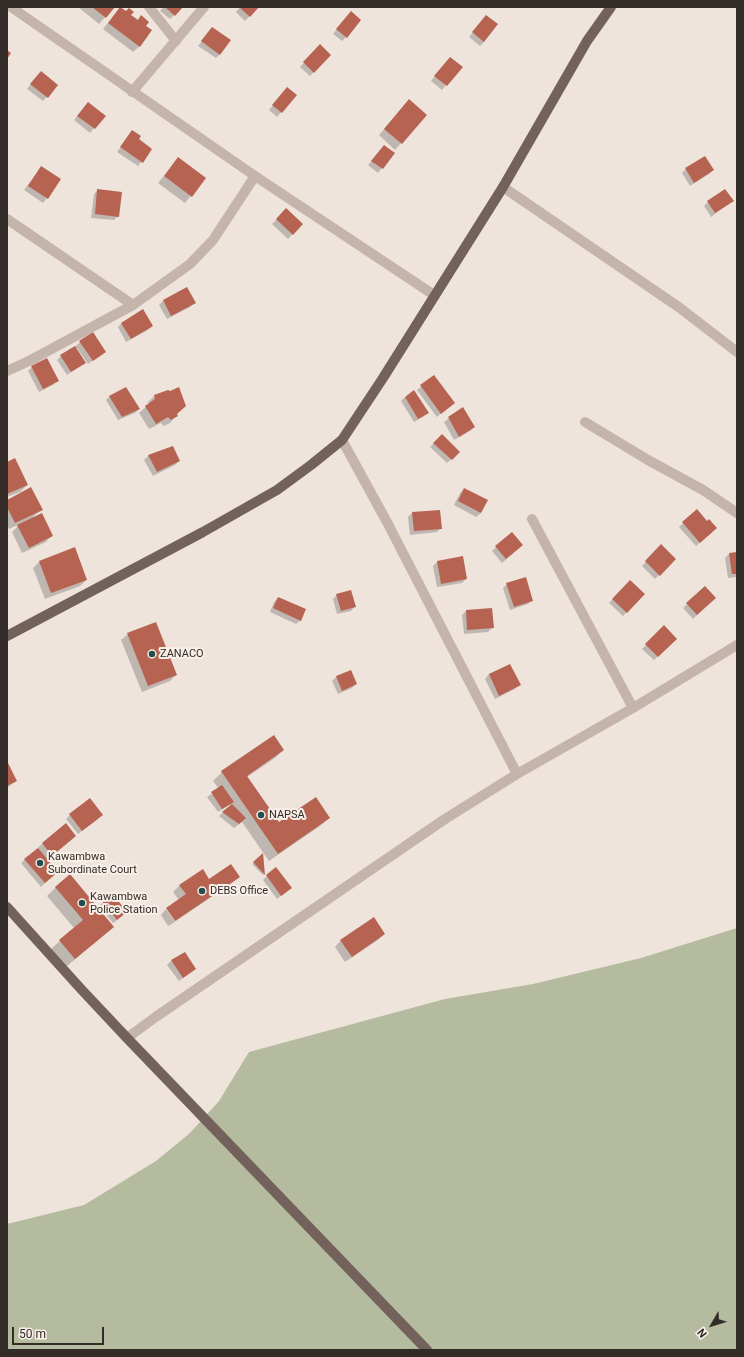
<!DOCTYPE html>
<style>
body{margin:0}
#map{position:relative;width:744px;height:1357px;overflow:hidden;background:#eee4dc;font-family:Roboto,sans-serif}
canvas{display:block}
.frame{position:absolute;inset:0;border:8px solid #332b28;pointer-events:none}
.north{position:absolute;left:692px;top:1305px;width:40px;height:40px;-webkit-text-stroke:3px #f7efe8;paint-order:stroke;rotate:231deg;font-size:11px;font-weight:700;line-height:16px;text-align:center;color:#332b28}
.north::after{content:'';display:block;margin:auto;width:14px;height:18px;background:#332b28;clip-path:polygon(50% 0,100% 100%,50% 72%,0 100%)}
.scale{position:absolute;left:12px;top:1327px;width:92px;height:18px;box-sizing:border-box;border:2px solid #332b28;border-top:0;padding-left:5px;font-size:12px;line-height:14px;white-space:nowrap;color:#332b28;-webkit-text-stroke:3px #f7efe8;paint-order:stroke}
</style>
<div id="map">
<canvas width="744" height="1357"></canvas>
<div class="frame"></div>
<div class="north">N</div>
<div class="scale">50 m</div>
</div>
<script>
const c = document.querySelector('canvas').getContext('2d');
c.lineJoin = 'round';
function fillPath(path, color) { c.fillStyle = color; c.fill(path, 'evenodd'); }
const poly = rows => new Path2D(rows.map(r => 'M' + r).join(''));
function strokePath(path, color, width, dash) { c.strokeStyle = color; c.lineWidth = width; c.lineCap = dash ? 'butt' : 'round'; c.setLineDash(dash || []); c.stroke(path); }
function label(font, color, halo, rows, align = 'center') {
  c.font = font + ' Roboto,sans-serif'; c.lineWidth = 4; c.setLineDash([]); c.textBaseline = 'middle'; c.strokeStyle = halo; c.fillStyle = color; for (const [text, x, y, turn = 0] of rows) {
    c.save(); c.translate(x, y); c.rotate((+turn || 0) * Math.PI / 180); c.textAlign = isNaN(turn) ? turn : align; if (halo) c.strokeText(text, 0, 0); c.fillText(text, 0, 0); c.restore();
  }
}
fillPath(poly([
 [737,928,737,1350,7,1350,7,1224,84,1205,156,1161,190,1133,219,1101,249,1052,445,999,533,984,641,958]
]), '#b4bb9e');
fillPath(poly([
 [78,7,114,7,99,24],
 [164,7,182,7,170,19,160,11],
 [240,7,258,7,245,21,236,12],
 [120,8,137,20,141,17,145,26,140,46,133,52,103,29],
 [347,16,346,37,342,41,333,34],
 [486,16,484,42,480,46,469,37],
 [212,28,220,54,216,58,198,46],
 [320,46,330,55,310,76,300,67],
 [446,62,461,67,442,90,431,81],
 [37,76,57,85,43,101,27,89],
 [283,93,295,95,277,117,269,110],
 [403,107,401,143,395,150,379,135],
 [84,108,104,116,90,133,74,120],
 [132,132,137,140,151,149,138,166,117,152],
 [384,146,394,153,378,173,368,165],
 [705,157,713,170,709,174,690,186,682,173,686,169],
 [178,159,205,178,185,203,158,183],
 [41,167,60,180,43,203,24,190],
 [98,190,118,216,114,220,91,218,94,194],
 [732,201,711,217,704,206,708,202],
 [286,210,302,224,288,239,272,224],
 [163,301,194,303,190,307,167,319,159,305],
 [122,323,152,326,148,330,126,342,118,327],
 [80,342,105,352,88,364,77,348,75,348,84,363,67,375,57,360,61,356,76,346],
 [32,367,57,380,53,385,39,392,28,371],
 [434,377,453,403,437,417,417,390],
 [110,396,139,409,135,413,118,420,106,400],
 [154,396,176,416,170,423,164,426,161,423,149,429,139,413,149,404,148,402],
 [405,397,427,413,423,417,414,422,401,401],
 [462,409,474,427,470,431,454,440,444,422],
 [442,435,459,452,447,463,430,447],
 [148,456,179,461,175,465,153,476,144,460],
 [7,463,27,485,20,492,7,497],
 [464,489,481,513,476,517,454,505,460,493],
 [7,501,41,509,32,518,52,535,46,542,22,553,12,532,20,524,9,529,7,525],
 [697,510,712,532,696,546,679,527],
 [439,511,441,528,437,532,410,535,408,517,412,513],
 [661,546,675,559,655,579,642,566],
 [496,547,518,549,502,563,492,551],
 [74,549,86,580,80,586,45,599,33,568,39,562],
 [737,553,737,577,728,578,725,558,729,554],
 [437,562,466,579,462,583,437,587,433,566],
 [630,582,644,594,623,616,609,603],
 [507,584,532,600,528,604,510,610,503,588],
 [705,588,710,602,693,619,683,608],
 [337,595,355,606,351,611,337,614,333,599],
 [278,598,301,620,296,624,270,612,274,602],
 [466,611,493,627,488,632,464,634,462,615],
 [664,627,676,639,654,660,642,649],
 [128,634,176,675,170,681,142,692,121,640],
 [510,665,519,685,515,689,495,699,485,679,489,674],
 [351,671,356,684,352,688,338,694,332,681,336,677],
 [274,736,283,750,275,758,247,777,279,824,329,818,320,826,269,861,242,822,234,828,219,816,230,806,230,805,218,812,207,797,219,789,213,781,222,772],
 [7,765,16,781,7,788],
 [70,815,98,819,78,834,66,819],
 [66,825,71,840,46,859,57,872,41,887,21,863,42,844],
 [263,855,264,874,263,875,252,864],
 [267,876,291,888,277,899,263,880],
 [239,877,232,883,176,921,168,908,179,900,173,892,180,885,209,880],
 [56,887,104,935,66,967,51,949,74,928,47,896],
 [112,894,122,916,113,923,99,906],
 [166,909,175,922,168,926,161,915],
 [384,934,378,940,345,962,335,947,341,940],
 [185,953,195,969,179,981,167,965,171,961]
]), '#0003');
fillPath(poly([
 [92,7,115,7,106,18],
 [120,7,126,11,129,8,134,12,131,15,138,20,141,15,149,22,146,26,152,30,140,47,108,23],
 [165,7,183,7,175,16],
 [239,7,259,7,250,17],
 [351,11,361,20,347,38,336,29],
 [486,15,498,24,484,42,472,32],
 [212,27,231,40,220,55,201,41],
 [320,44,331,55,314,73,303,62],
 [7,50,11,53,7,59],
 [450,57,463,67,447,86,434,76],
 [41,71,58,85,48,98,30,84],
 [287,87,297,95,282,113,272,105],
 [409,99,427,115,402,144,384,129],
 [88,102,106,116,95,129,77,116],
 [132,130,141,136,139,139,152,149,143,163,120,147],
 [384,145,395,153,383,169,371,161],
 [705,156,714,170,694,183,685,168],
 [178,157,206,178,192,197,164,176],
 [41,166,61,179,48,199,28,186],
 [97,189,122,192,119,217,95,214],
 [725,189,734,201,715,213,707,201],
 [286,208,303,224,293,235,276,219],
 [187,287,196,303,171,316,163,300],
 [143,309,153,326,131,339,121,323],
 [93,332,106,352,93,361,79,341],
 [75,346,86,363,71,372,60,355],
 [47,358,59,381,43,389,31,366],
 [434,375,455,403,441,414,420,385],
 [126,387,140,409,122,417,109,396],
 [179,387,186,406,177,414,178,416,171,420,168,417,156,424,145,406,155,399,154,395,168,390,170,391],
 [414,390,429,413,418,419,405,397],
 [463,407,475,427,459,437,448,417],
 [442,434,460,452,452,460,433,443],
 [173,446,180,461,157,472,148,455],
 [15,458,28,485,7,494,7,462],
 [31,487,43,510,15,523,7,507,7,500],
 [464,488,488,500,481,513,458,501],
 [697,509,707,521,709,519,717,528,700,543,682,522],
 [440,510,442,529,414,531,412,512],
 [42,513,53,536,29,548,17,525],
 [512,532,523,545,506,559,495,546],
 [661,544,676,559,660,576,645,561],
 [75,547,87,580,51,593,39,561],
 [737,552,737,574,732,574,729,553],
 [463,556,467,579,441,584,437,561],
 [526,577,533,601,514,607,506,583],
 [630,580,645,594,627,613,612,599],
 [705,586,716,598,697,615,686,603],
 [351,590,356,607,341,611,336,594],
 [278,597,306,609,301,621,273,608],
 [492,608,494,628,467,630,466,610],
 [156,622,177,675,148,686,127,633],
 [664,625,677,639,658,657,645,644],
 [510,664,521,685,499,696,489,674],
 [351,670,357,684,342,691,336,676],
 [274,735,284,750,247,776,279,822,316,797,330,818,278,854,221,771],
 [7,761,17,781,7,786],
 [222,785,234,802,222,809,211,792],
 [90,798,103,815,82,831,69,814],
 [232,804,246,818,239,824,222,812],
 [66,823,76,836,52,856,42,843],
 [38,848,58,872,45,883,24,859],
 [263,853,265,875,253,862],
 [231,864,240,877,175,921,166,908,186,894,179,885,203,869,209,879],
 [276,867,292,888,281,896,266,875],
 [70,874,114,927,75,959,59,940,83,920,55,887],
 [112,893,127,912,117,920,102,901],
 [374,917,385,934,352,957,340,940],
 [185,952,196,969,183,978,171,960]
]), '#b66352');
strokePath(poly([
 [11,7,255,176,434,295],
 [149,7,176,41],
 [132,92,204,7],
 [503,187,680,308,737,352],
 [7,219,133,305],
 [7,371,29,361,133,305,190,264,213,240,255,176],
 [585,422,648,460,703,490,737,513],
 [342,440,388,524,517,774],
 [532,519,633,708],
 [127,1038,157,1016,445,819,517,774,633,708,737,645]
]), '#c5b4aa', 10);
strokePath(poly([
 [7,636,203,532,277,490,311,465,342,440,383,378,503,187,587,41,611,7],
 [7,907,81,989,127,1038,427,1350]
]), '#73615b', 10);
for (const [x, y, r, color] of [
 [152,654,4,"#234f4e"],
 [261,815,4,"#234f4e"],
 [40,863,4,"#234f4e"],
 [202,891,4,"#234f4e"],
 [82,903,4,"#234f4e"]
]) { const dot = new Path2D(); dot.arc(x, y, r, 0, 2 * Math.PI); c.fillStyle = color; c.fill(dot); strokePath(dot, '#f7efe8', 1.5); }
label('11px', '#332b28', '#f7efe8', [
 ["ZANACO",160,654],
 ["NAPSA",269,815],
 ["Kawambwa",48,857],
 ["Subordinate Court",48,870],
 ["DEBS Office",210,891],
 ["Kawambwa",90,897],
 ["Police Station",90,910]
], 'left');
</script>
